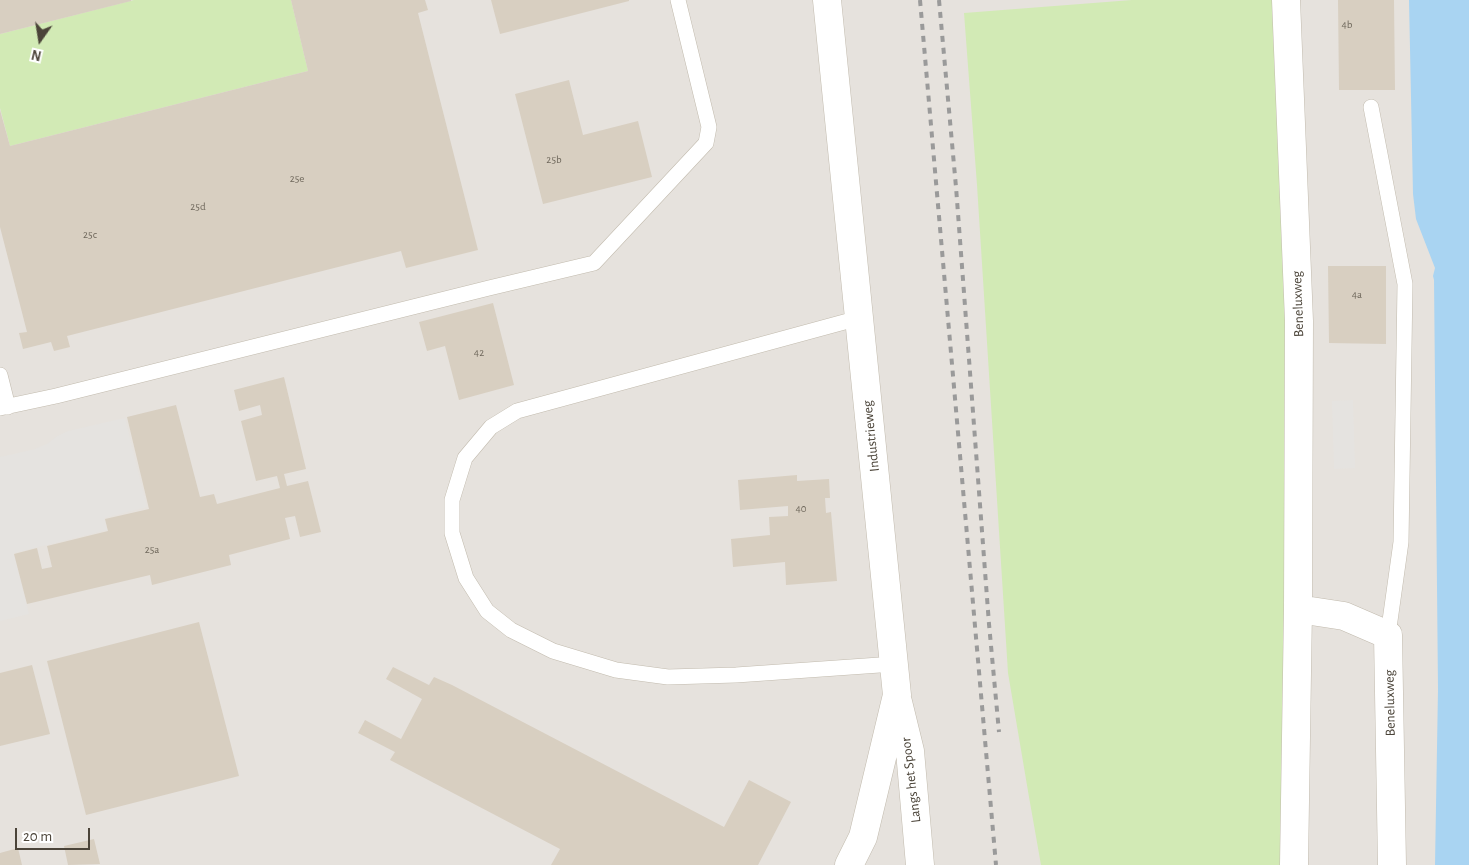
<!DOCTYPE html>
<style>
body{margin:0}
#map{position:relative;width:1469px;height:865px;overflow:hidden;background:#f6f3ec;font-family:"Alegreya Sans",sans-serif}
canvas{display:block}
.north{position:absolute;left:15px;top:15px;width:50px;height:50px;-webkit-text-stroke:4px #fff;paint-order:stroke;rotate:193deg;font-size:14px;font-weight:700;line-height:20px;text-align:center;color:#4b4439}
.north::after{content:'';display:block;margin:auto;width:18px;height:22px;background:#4b4439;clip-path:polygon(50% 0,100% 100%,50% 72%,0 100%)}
.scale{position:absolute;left:15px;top:828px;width:75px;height:22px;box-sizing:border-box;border:2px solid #4b4439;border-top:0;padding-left:6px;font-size:15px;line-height:18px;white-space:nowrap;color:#4b4439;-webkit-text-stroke:4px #fff;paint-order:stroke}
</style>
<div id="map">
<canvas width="1469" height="865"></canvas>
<div class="north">N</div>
<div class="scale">20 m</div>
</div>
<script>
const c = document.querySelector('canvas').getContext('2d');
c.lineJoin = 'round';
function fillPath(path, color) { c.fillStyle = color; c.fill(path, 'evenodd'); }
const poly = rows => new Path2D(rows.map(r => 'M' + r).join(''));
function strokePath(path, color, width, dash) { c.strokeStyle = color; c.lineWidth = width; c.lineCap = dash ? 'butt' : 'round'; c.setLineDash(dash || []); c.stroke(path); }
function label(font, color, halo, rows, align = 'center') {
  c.font = font + ' "Alegreya Sans",sans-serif'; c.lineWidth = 5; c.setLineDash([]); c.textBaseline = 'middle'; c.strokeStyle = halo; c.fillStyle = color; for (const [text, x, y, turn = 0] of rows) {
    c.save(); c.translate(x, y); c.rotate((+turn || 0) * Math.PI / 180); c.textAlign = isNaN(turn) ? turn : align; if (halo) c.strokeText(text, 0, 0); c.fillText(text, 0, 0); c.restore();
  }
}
fillPath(poly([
 [0,0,1469,0,1469,865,0,865]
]), '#e6e2dd');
fillPath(poly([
 [134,0,291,0,308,71,10,146,0,108,0,34],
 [1132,0,1274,0,1286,211,1283,865,1041,865,1029,797,1008,673,977,185,964,13]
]), '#d2eab5');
fillPath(poly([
 [1353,400,1355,468,1334,469,1332,401],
 [125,418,147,507,104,518,107,530,14,553,29,614,0,621,0,457,35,449,47,444,56,437,68,431]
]), '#e5e3e0');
fillPath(poly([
 [1409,0,1469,0,1469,865,1435,865,1438,689,1434,280,1433,276,1435,268,1416,219,1413,194]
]), '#a9d4f2');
fillPath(poly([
 [0,0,131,0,131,1,0,34],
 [291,0,425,0,428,10,418,13,478,250,406,268,401,251,67,336,70,347,54,351,51,342,23,349,19,333,27,332,0,227,0,110,10,146,308,71],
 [491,0,629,0,629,1,500,34],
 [1338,0,1394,0,1395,90,1339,90],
 [569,80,583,135,638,121,652,177,543,204,515,94],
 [1328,266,1386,266,1386,344,1329,343],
 [493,303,514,385,459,400,445,346,427,351,419,322],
 [284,377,306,469,284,474,287,486,308,481,321,532,300,537,295,516,285,518,290,539,229,555,231,565,152,585,150,575,27,604,14,554,37,548,42,569,52,567,47,546,108,531,105,519,149,509,127,417,176,405,200,497,214,494,217,504,280,488,277,476,256,481,241,421,262,415,260,405,239,411,234,390],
 [797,475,797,481,829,479,830,498,825,498,826,513,831,512,837,581,786,585,785,562,733,567,731,539,770,535,769,517,788,516,788,506,740,510,738,480],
 [199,622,239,776,86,815,47,661],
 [32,665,50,734,0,746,0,673],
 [393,667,429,685,434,677,452,685,724,827,749,780,791,802,758,865,551,865,560,849,390,760,395,752,358,733,365,720,401,739,422,699,386,679],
 [94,839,100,864,68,865,64,846],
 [18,848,22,865,0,865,0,853]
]), '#d8cfc1');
const lane = poly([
 [1371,107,1405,284,1401,542,1388,635],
 [859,318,517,411,491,427,465,458,452,500,452,533,466,578,487,611,511,630,553,651,616,670,668,677,736,675,894,664],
 [0,375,8,407],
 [0,408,56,396,489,288,594,263,706,143,709,127,678,0]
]);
const street = poly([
 [827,0,897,695,863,837,849,865],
 [1286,0,1299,321,1298,609,1294,865],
 [1298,609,1344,616,1388,635,1392,865],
 [898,702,910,751,920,865]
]);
strokePath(lane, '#c2bbae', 16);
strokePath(street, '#c2bbae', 29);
strokePath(lane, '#fff', 15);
strokePath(street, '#fff', 28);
strokePath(poly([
 [920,0,996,865],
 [939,0,956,187,989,624,999,732]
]), '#9a9a9a', 4, [6, 6]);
label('11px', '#6e675b', null, [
 ["4b",1347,25],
 ["25b",554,160],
 ["25e",297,179],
 ["25d",198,207],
 ["25c",90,235],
 ["4a",1357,295],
 ["42",479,353],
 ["40",801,509],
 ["25a",152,550]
]);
label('14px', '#4b4439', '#fff', [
 ["Beneluxweg",1298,304,-92],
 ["Industrieweg",871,436,-96],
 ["Beneluxweg",1390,703,-91],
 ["Langs het Spoor",911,780,-97]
]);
</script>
